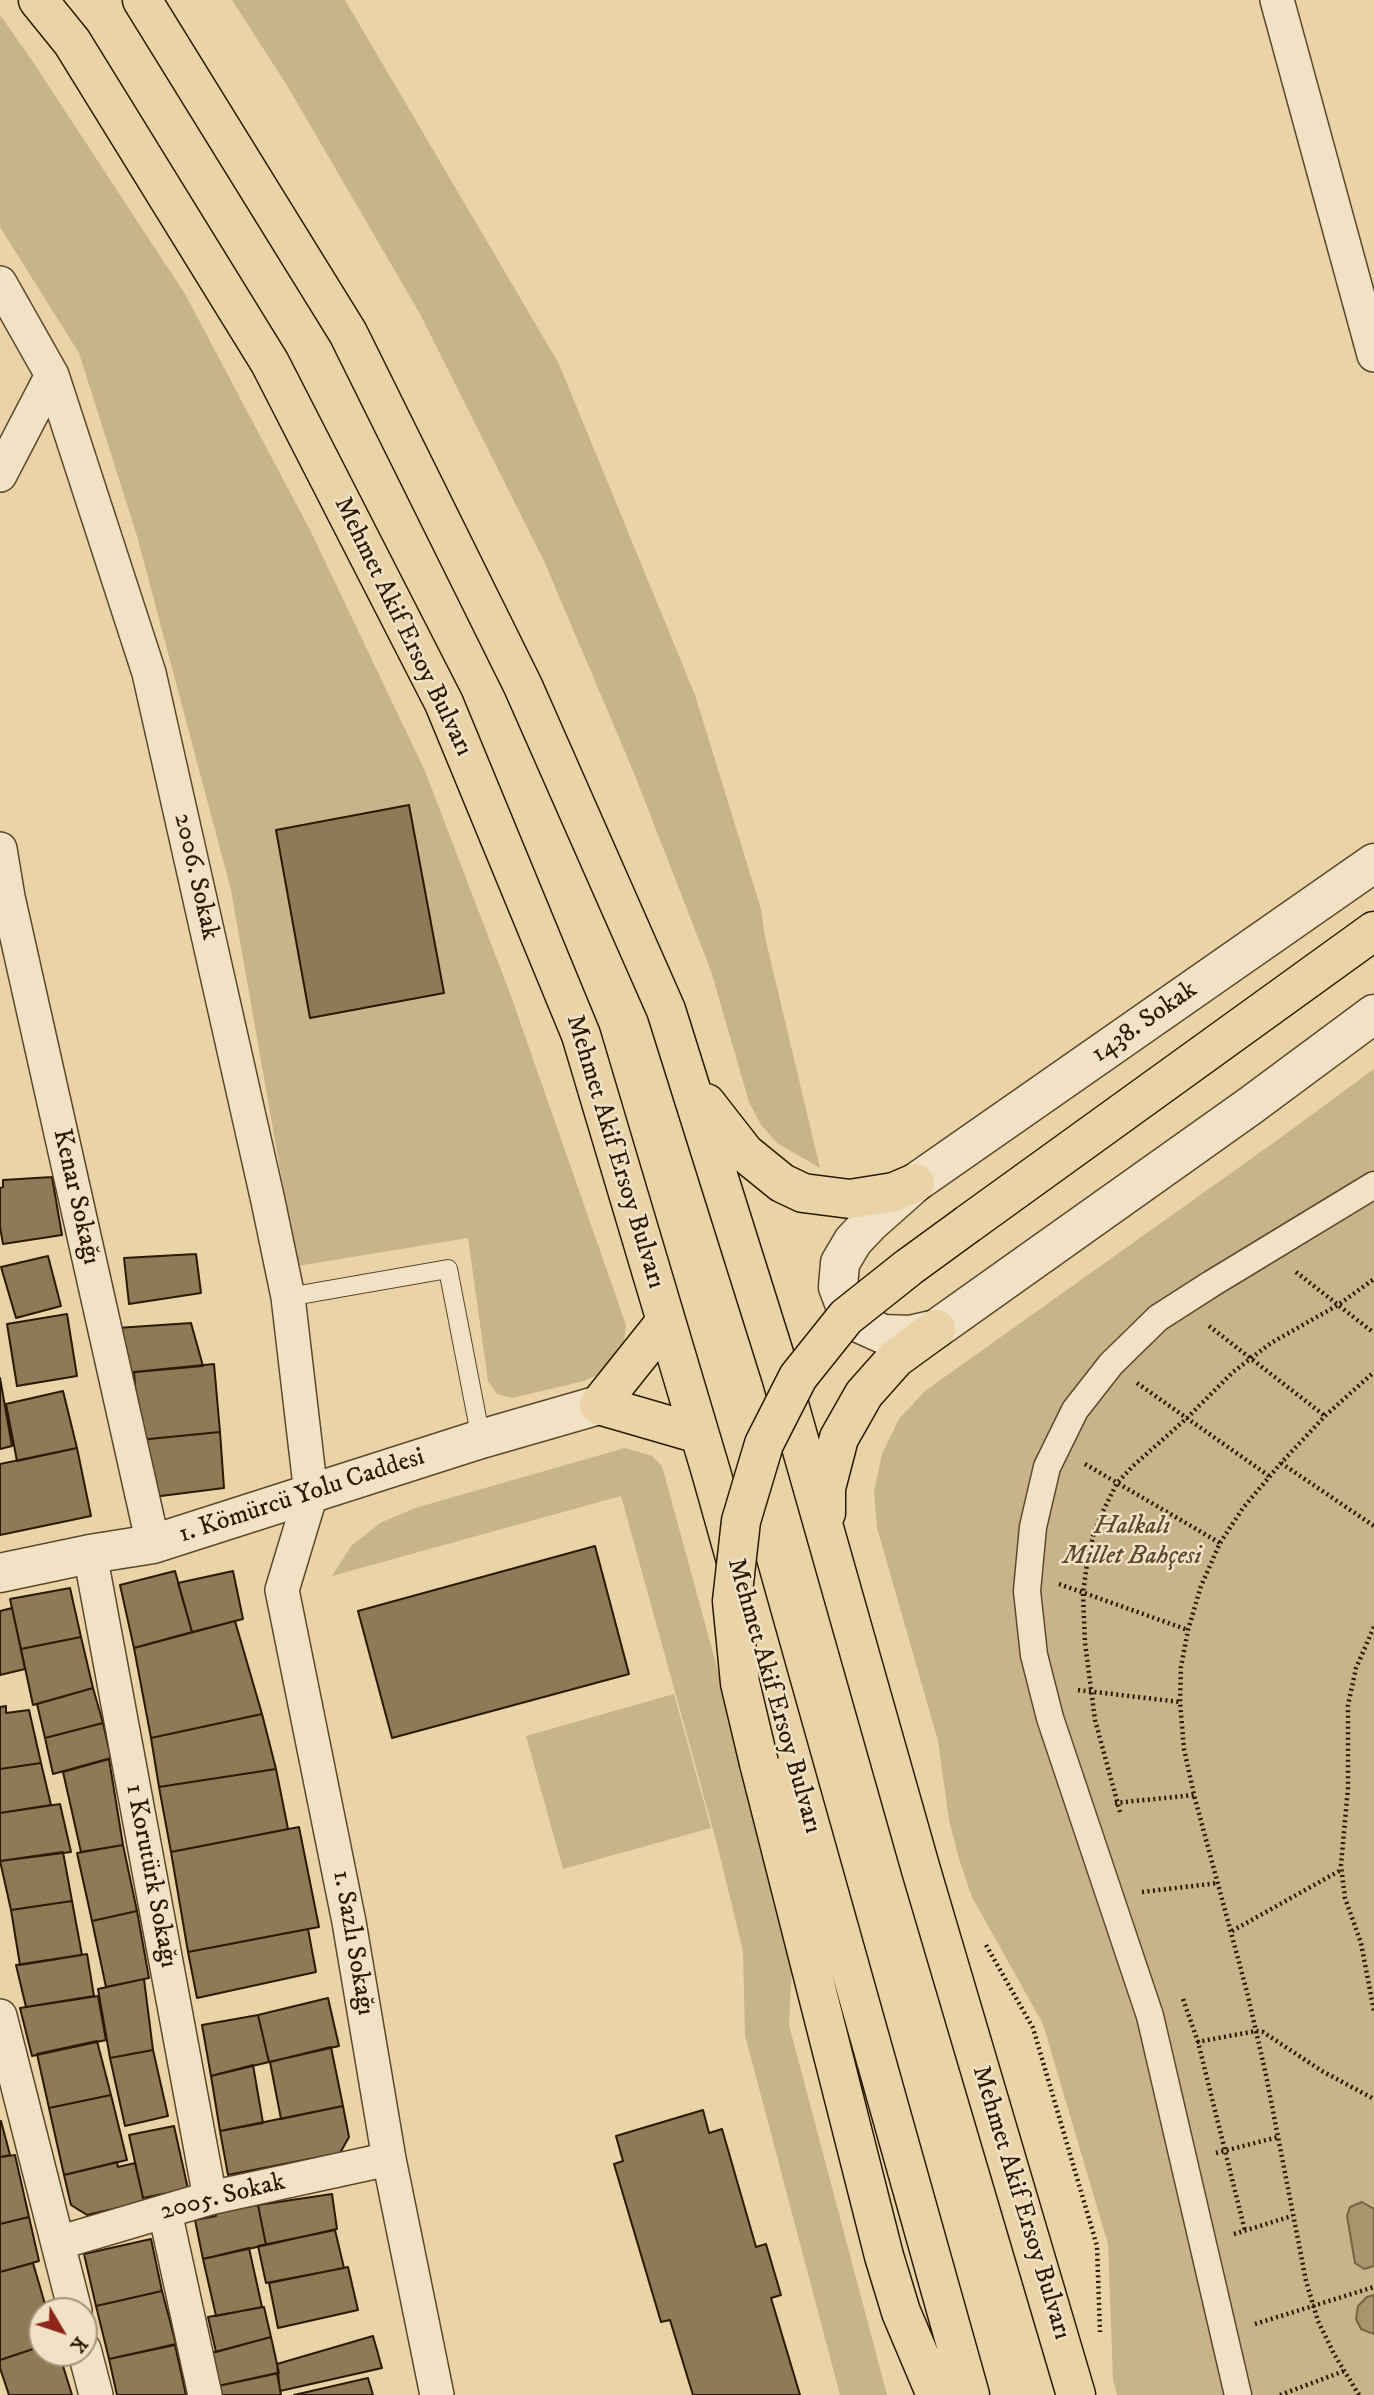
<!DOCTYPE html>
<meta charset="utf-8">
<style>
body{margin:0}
#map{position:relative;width:1374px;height:2395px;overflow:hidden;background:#e9d3a7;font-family:"IM FELL DW Pica",serif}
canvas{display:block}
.north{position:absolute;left:28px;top:2297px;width:70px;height:70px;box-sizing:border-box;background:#f1e2c6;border:2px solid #a29277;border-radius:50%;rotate:129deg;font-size:19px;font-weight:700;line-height:28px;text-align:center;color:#2c1900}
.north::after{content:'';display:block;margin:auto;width:24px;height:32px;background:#8f2418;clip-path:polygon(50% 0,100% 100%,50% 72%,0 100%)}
</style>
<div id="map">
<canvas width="1374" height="2395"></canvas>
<div class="north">K</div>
</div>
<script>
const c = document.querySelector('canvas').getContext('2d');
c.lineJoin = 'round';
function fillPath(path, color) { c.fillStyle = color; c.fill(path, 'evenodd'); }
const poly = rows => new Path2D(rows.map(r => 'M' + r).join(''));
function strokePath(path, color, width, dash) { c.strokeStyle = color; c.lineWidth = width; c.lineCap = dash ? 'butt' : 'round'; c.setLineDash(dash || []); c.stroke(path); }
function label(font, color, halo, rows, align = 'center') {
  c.font = font + ' "IM FELL DW Pica",serif'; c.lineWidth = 5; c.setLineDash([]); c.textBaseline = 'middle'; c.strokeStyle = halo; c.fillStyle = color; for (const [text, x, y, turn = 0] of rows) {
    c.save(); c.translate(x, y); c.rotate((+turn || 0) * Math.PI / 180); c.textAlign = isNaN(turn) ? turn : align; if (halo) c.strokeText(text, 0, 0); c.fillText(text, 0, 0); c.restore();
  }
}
fillPath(poly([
 [232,0,345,0,559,364,695,695,761,909,765,937,820,1168,777,1143,761,1125,749,1102,711,971,634,773,544,561,420,314,288,87],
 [0,15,31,59,185,294,311,532,425,771,511,996,626,1325,623,1350,610,1369,584,1381,512,1398,497,1394,488,1381,468,1238,297,1266,231,890,137,536,79,353,0,227],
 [1374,1069,1374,2395,1117,2395,1113,2379,1108,2244,1043,2024,972,1897,959,1859,949,1820,938,1741,877,1528,874,1492,882,1454,899,1419,925,1391,1276,1141],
 [625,1448,652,1456,662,1466,793,1946,789,2025,887,2395,840,2395,745,2035,743,1951,717,1844,621,1496,332,1576,351,1546,380,1523,415,1508],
 [674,1694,711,1828,563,1869,526,1736]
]), '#c9b38b');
const water = poly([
 [1362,2202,1374,2209,1374,2266,1364,2269,1355,2263,1347,2216,1350,2207,1362,2202],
 [1374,2295,1374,2334,1361,2329,1356,2319,1358,2306,1367,2297,1374,2295]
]);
fillPath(water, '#a9946e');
strokePath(water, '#776342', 2);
const building = poly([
 [409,805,444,993,310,1018,276,830,409,805],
 [52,1177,62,1235,3,1244,0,1227,0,1188,3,1187,3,1180,52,1177],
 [196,1254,201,1293,129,1304,124,1258,196,1254],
 [48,1256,61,1306,16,1318,1,1267,48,1256],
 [67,1314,77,1376,17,1386,7,1324,67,1314],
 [191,1323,203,1366,125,1373,117,1328,191,1323],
 [214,1364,220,1432,139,1440,134,1372,214,1364],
 [0,1378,12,1446,0,1449,0,1378],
 [63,1391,77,1448,17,1461,6,1404,63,1391],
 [220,1432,224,1488,145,1498,139,1440,220,1432],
 [77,1448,91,1516,0,1535,0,1464,77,1448],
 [595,1546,629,1674,392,1738,358,1611,595,1546],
 [175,1571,192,1632,134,1648,120,1585,175,1571],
 [233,1571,243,1619,192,1632,178,1583,233,1571],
 [70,1588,81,1637,21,1649,10,1599,70,1588],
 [12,1608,25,1669,0,1675,0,1611,12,1608],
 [235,1621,262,1714,151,1738,134,1648,235,1621],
 [81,1637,93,1688,33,1705,21,1649,81,1637],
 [93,1688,103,1723,45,1738,37,1704,93,1688],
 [6,1706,6,1713,29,1710,41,1763,0,1769,0,1707,6,1706],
 [262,1714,276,1769,159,1787,151,1738,262,1714],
 [103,1723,111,1758,53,1774,45,1738,103,1723],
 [109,1759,123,1845,81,1852,63,1772,109,1759],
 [41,1763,51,1805,0,1813,0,1769,41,1763],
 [276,1769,288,1829,171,1852,159,1787,276,1769],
 [60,1804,71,1852,0,1861,0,1813,60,1804],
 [299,1827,319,1927,188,1952,171,1852,299,1827],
 [123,1845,137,1911,92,1921,77,1853,123,1845],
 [63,1852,72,1901,11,1910,0,1861,63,1852],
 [72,1901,82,1955,20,1965,11,1910,72,1901],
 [137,1911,149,1978,106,1987,92,1921,137,1911],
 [308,1929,316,1972,197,1998,188,1952,308,1929],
 [87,1954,94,1996,26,2007,16,1965,87,1954],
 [144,1979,153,2050,110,2058,98,1989,144,1979],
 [98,1996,106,2040,32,2056,20,2008,98,1996],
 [328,1998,339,2046,269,2062,258,2015,328,1998],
 [258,2015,269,2062,211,2076,202,2025,258,2015],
 [97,2041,111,2095,49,2108,37,2054,97,2041],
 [331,2047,343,2106,281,2119,270,2062,331,2047],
 [153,2050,168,2116,125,2126,110,2058,153,2050],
 [253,2065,263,2123,220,2131,211,2076,253,2065],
 [111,2095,127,2160,64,2175,49,2108,111,2095],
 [343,2106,349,2137,340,2153,228,2175,220,2131,343,2106],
 [703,2110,709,2133,722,2129,756,2247,766,2244,781,2295,771,2298,800,2395,693,2395,670,2320,661,2322,614,2164,623,2161,616,2136,703,2110],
 [0,2121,1,2121,10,2155,0,2157,0,2121],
 [174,2126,188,2189,143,2198,129,2135,174,2126],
 [15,2155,29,2217,0,2224,0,2157,15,2155],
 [117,2162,118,2167,135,2163,144,2202,87,2215,71,2205,64,2175,117,2162],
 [332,2194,337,2229,266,2245,258,2205,332,2194],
 [258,2205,266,2245,203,2259,195,2220,216,2216,215,2213,258,2205],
 [29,2217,39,2261,0,2272,0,2224,29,2217],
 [335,2230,344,2268,266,2283,258,2246,335,2230],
 [151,2239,162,2291,96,2306,84,2254,151,2239],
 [249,2248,262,2307,216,2316,203,2259,249,2248],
 [33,2263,47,2311,42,2311,42,2346,0,2360,0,2272,33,2263],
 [348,2267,358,2310,278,2328,269,2283,348,2267],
 [162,2291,176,2344,109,2359,96,2306,162,2291],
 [264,2307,271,2337,216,2352,208,2317,264,2307],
 [373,2336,382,2368,280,2391,277,2364,373,2336],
 [271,2337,279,2373,218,2386,211,2353,271,2337],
 [175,2345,186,2395,117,2395,109,2359,175,2345],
 [42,2346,42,2353,59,2353,72,2395,9,2395,0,2368,0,2360,42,2346],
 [277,2373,281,2395,220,2395,218,2386,277,2373],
 [368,2378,373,2395,294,2395,368,2378]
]);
fillPath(building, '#8e7a57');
strokePath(building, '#2c1900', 2);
const service = poly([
 [288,1297,448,1269,481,1439]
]);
const pedestrian = poly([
 [1238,2395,1150,2016,1050,1718,1034,1655,1027,1591,1033,1527,1047,1467,1075,1410,1111,1364,1158,1318,1211,1284,1374,1185]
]);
const minor = poly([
 [1277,0,1374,355],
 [0,283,52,375,149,673,268,1201,288,1297,311,1494,282,1590,349,1922,389,2159,437,2395],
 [0,475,52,375],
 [0,849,8,897,153,1544],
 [90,1554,210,2198],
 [0,2016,75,2311],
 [165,2212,205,2395],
 [58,2243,210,2198,389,2159],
 [84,2349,96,2395]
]);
const tertiary = poly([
 [1374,863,915,1183,870,1223,853,1241,840,1263,838,1287,846,1308,861,1324,883,1334,910,1335,936,1329,1250,1106,1374,1014],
 [0,1573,90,1554,153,1544,481,1439,599,1405]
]);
const primary = poly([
 [38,0,72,42,270,363,444,703,581,1035,711,1472,970,2395],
 [142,0,348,333,523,686,666,1010,781,1376,921,1870,1076,2395],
 [706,1103,745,1153,782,1183,803,1193,850,1199,894,1192,915,1183],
 [968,1224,1374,931],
 [666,1321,599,1405,699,1434],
 [826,1513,826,1488,839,1438,864,1394,896,1358,936,1329],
 [759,1763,884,2256,901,2312,936,2395]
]);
strokePath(service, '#5b482a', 20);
strokePath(pedestrian, '#5b482a', 29);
strokePath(minor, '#5b482a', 36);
strokePath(tertiary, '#5b482a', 41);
strokePath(primary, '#2c1900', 41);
strokePath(poly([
 [1296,1272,1374,1333],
 [1209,1326,1325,1416],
 [1137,1383,1269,1476],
 [1281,1463,1374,1526],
 [1085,1464,1220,1543],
 [1059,1584,1188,1630],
 [1374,1627,1356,1668,1348,1705,1348,1788,1341,1865,1345,1898,1361,1943,1374,2011],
 [1078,1690,1180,1702],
 [1115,1803,1194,1795],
 [1120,1812,1095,1720,1085,1643,1083,1593,1087,1564,1093,1536,1104,1509,1117,1483,1133,1466,1187,1418,1233,1372,1271,1343,1338,1305,1374,1279],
 [1142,1892,1218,1883],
 [1232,1931,1341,1870],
 [986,1945,1033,2028,1097,2246,1100,2332],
 [1183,1999,1198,2042,1245,2231],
 [1197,2042,1256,2031,1263,2032,1322,2071,1374,2099],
 [1216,2153,1278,2137],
 [1234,2234,1292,2216],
 [1255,2324,1374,2287],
 [1280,2395,1344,2371],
 [1359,2395,1334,2354,1318,2321,1306,2281,1266,2075,1247,1992,1194,1795,1184,1749,1180,1702,1181,1667,1188,1630,1201,1586,1220,1543,1243,1508,1281,1463,1325,1416,1374,1372]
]), '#2c1900', 4.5, [2, 3.5]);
strokePath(service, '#f1e2c6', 18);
strokePath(pedestrian, '#f1e2c6', 26);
strokePath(minor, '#f1e2c6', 33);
strokePath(tertiary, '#f1e2c6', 38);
strokePath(primary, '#e9d3a7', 38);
const primaryBridge = poly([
 [759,1763,740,1683,732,1601,741,1521,764,1444,798,1377,846,1317,909,1267,968,1224]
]);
strokePath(primaryBridge, '#2c1900', 41, []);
strokePath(primaryBridge, '#e9d3a7', 38);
label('26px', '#2c1900', '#f1e2c6', [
 ["Mehmet Akif Ersoy Bulvarı",402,627,64],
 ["2006. Sokak",195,877,77],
 ["1438. Sokak",1145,1023,-35],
 ["Mehmet Akif Ersoy Bulvarı",614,1152,73],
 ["Kenar Sokağı",75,1197,77],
 ["1. Kömürcü Yolu Caddesi",302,1497,-18],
 ["Mehmet Akif Ersoy Bulvarı",773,1696,74],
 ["1 Korutürk Sokağı",150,1876,79],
 ["1. Sazlı Sokağı",352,1943,80],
 ["2005. Sokak",223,2198,-14],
 ["Mehmet Akif Ersoy Bulvarı",1020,2203,73]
]);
label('italic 26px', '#5b472a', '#f1e2c6', [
 ["Halkalı",1132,1528],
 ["Millet Bahçesi",1132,1558]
]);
</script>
